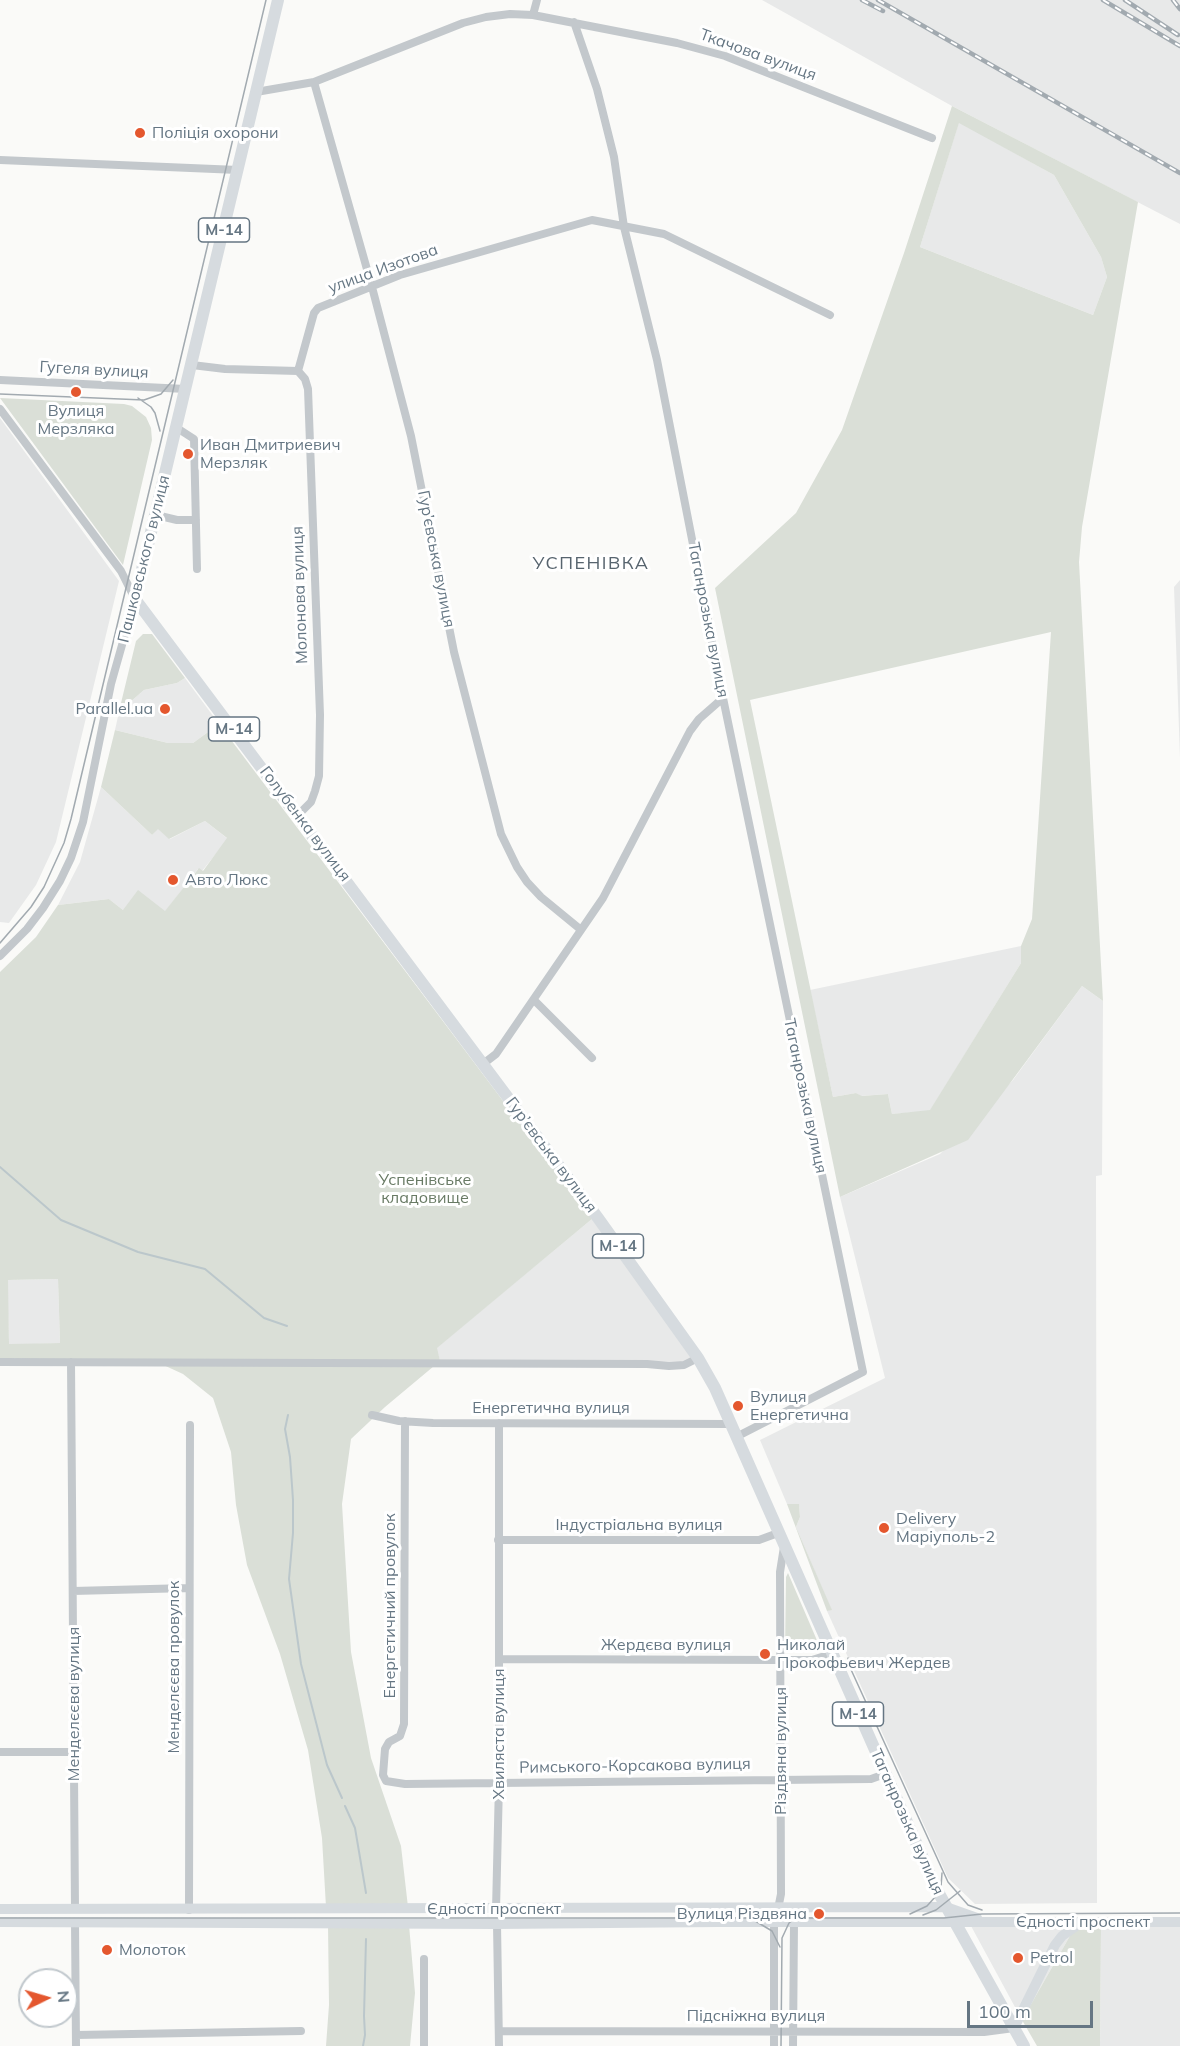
<!DOCTYPE html>
<meta charset="utf-8">
<style>
body{margin:0}
#map{position:relative;width:1180px;height:2046px;overflow:hidden;background:#fafaf8;font-family:Mulish,sans-serif}
canvas{display:block}
.north{position:absolute;left:18px;top:1968px;width:60px;height:60px;box-sizing:border-box;background:#fff;border:2px solid #c1c8cd;border-radius:50%;rotate:85deg;font-size:16px;font-weight:700;line-height:24px;text-align:center;color:#657683}
.north::after{content:'';display:block;margin:auto;width:21px;height:27px;background:#e4572e;clip-path:polygon(50% 0,100% 100%,50% 72%,0 100%)}
.scale{position:absolute;left:967px;top:2001px;width:126px;height:27px;box-sizing:border-box;border:3px solid #657683;border-top:0;padding-left:8px;font-size:18px;line-height:21px;white-space:nowrap;color:#657683;-webkit-text-stroke:4px #fff;paint-order:stroke}
</style>
<div id="map">
<canvas width="1180" height="2046"></canvas>
<div class="north">N</div>
<div class="scale">100 m</div>
</div>
<script>
const c = document.querySelector('canvas').getContext('2d');
c.lineJoin = 'round';
function fillPath(path, color) { c.fillStyle = color; c.fill(path, 'evenodd'); }
const poly = rows => new Path2D(rows.map(r => 'M' + r).join(''));
function strokePath(path, color, width, dash) { c.strokeStyle = color; c.lineWidth = width; c.lineCap = dash ? 'butt' : 'round'; c.setLineDash(dash || []); c.stroke(path); }
function label(font, color, halo, rows, align = 'center') {
  c.font = font + ' Mulish,sans-serif'; c.lineWidth = 6; c.setLineDash([]); c.textBaseline = 'middle'; c.strokeStyle = halo; c.fillStyle = color; for (const [text, x, y, turn = 0] of rows) {
    c.save(); c.translate(x, y); c.rotate((+turn || 0) * Math.PI / 180); c.textAlign = isNaN(turn) ? turn : align; if (halo) c.strokeText(text, 0, 0); c.fillText(text, 0, 0); c.restore();
  }
}
fillPath(poly([
 [762,0,1180,0,1180,224,952,106],
 [959,122,1054,175,1101,257,1107,277,1093,315,920,247],
 [0,418,119,581,56,842,36,885,9,923,0,922],
 [1180,580,1180,758,1174,587],
 [185,678,219,724,193,743,168,743,115,730,121,703,128,704,144,690,177,683],
 [101,787,152,835,158,828,170,839,205,821,228,839,202,871,198,869,165,912,123,910,109,899,58,905,80,862],
 [1021,946,1021,963,930,1111,892,1114,888,1094,861,1096,856,1093,833,1097,810,990],
 [1082,986,1103,1001,1102,1175,1096,1176,1097,1903,975,1904,948,1878,827,1611,831,1609,796,1527,800,1517,799,1505,787,1504,760,1440,885,1378,840,1197,940,1154,1013,1080],
 [592,1219,697,1362,440,1361,436,1348],
 [58,1279,60,1343,9,1345,7,1280],
 [971,1926,1075,1927,1022,2020],
 [1101,1927,1180,1927,1180,2046,1100,2046]
]), '#e8e9e9');
fillPath(poly([
 [952,106,1138,202,1082,527,1079,562,1103,1001,1082,986,968,1140,840,1197,715,588,796,513,842,430,904,253],
 [959,123,1054,175,1101,257,1107,277,1093,315,920,247],
 [1051,632,1032,919,1021,946,1021,963,930,1110,892,1114,888,1094,862,1096,856,1093,833,1097,750,700],
 [0,398,124,404,132,406,146,417,151,428,152,440,123,565],
 [143,634,152,634,185,678,177,683,144,690,128,704,121,703,136,641],
 [219,724,592,1219,437,1348,440,1361,385,1407,351,1439,342,1504,351,1652,371,1758,401,1846,408,1907,326,1907,322,1838,308,1750,280,1654,247,1565,236,1505,231,1452,213,1398,183,1374,159,1363,0,1358,0,972,36,937,58,905,109,899,123,910,138,890,165,911,199,868,203,871,227,838,205,821,169,839,158,829,152,835,101,787,115,730,168,743,193,743],
 [58,1279,60,1343,9,1344,8,1280],
 [787,1504,799,1504,800,1517,796,1527,832,1610,827,1611],
 [788,1573,822,1652,785,1652,786,1577],
 [328,1925,409,1925,415,1993,410,2046,326,2046,329,2005],
 [1075,1927,1101,1927,1100,2046,1037,2046,1022,2020]
]), '#dadfd7');
strokePath(poly([
 [0,1167,61,1220,138,1252,205,1269,264,1318,287,1326],
 [288,1415,285,1429,290,1457,293,1500,293,1533,289,1579,301,1664,327,1765,342,1798],
 [345,1806,355,1828,366,1893],
 [363,2046,365,2035,364,2016,366,1939]
]), '#bbc7cb', 2);
strokePath(poly([
 [533,15,537,0],
 [574,22,597,89,614,157,624,227,657,360,723,698,863,1372,736,1437],
 [314,82,372,287,411,436,454,652,501,834,517,867,527,882,541,897,580,929],
 [256,92,314,82,463,23,486,17,510,14,533,15,677,43,725,56,932,138],
 [0,160,238,170],
 [192,365,225,369,298,371],
 [298,371,314,313,318,308,400,275,592,220,664,234,830,315],
 [0,380,186,389],
 [0,409,121,571,135,599,111,684,83,822,71,858,60,881,43,908,27,929,0,956],
 [177,428,194,439,197,569],
 [156,515,177,520,196,520],
 [298,815,311,802,315,791,319,776,320,715,308,389,305,379,298,371],
 [534,1000,592,1058],
 [483,1064,496,1054,603,898,690,731,699,719,723,698],
 [0,1362,647,1364,669,1366,684,1365,698,1358],
 [71,1362,75,1909],
 [372,1415,399,1421,433,1423,730,1424],
 [405,1421,404,1724,400,1736,389,1742,385,1749,383,1775,386,1781,405,1784,871,1779,885,1774],
 [498,1540,759,1540,778,1533],
 [73,1591,189,1588],
 [499,1659,780,1660,812,1660,831,1654],
 [0,1752,74,1752],
 [778,1909,781,1894,780,1572,784,1547],
 [189,1910,190,1425],
 [496,1910,499,1783,499,1423],
 [75,1922,76,2046],
 [497,1924,499,2046],
 [424,1959,424,2046],
 [499,2031,984,2032,1014,2028],
 [76,2035,301,2031],
 [774,2046,774,1922],
 [793,2046,794,1922]
]), '#c3c8cc', 8);
strokePath(poly([
 [0,1909,946,1907,977,1918],
 [0,1922,497,1924,718,1922,1180,1922],
 [1014,2028,1055,1945,1062,1936,1082,1922]
]), '#d6dbdf', 10);
strokePath(poly([
 [278,0,135,599,598,1218,698,1358,715,1388,937,1890,1024,2046]
]), '#d6dbdf', 12);
strokePath(poly([
 [0,394,144,400,161,394,173,380],
 [138,398,151,407,155,413,160,431],
 [0,943,31,907,44,887,64,843,71,819,266,0],
 [848,1658,848,1663,948,1882,968,1905,982,1910],
 [910,1914,927,1906,936,1896,941,1887,942,1873],
 [923,1915,936,1910,960,1891],
 [0,1918,944,1918,982,1914,1180,1913],
 [752,1919,772,1931,780,1947],
 [781,2046,782,1938,789,1923,799,1916]
]), '#a2aab0', 1.5);
const rail = poly([
 [862,0,883,11],
 [878,0,1180,173],
 [1103,0,1180,46],
 [1125,0,1178,35],
 [1173,0,1180,9]
]);
strokePath(rail, '#a2aab0', 4.5);
strokePath(rail, '#fff', 2, [7]);
for (const [x, y, r, color] of [
 [140,133,6,"#e4572e"],
 [76,392,6,"#e4572e"],
 [188,454,6,"#e4572e"],
 [165,709,6,"#e4572e"],
 [173,880,6,"#e4572e"],
 [738,1406,6,"#e4572e"],
 [884,1528,6,"#e4572e"],
 [765,1654,6,"#e4572e"],
 [819,1914,6,"#e4572e"],
 [107,1950,6,"#e4572e"],
 [1018,1958,6,"#e4572e"]
]) { const dot = new Path2D(); dot.arc(x, y, r, 0, 2 * Math.PI); c.fillStyle = color; c.fill(dot); strokePath(dot, '#fff', 2); }
for (const [x, y, w] of [
 [224,230,51],
 [234,729,51],
 [618,1246,51],
 [858,1714,51]
]) { const box = new Path2D(); box.roundRect(x - w / 2, y - 12, w, 24, 4.5); c.fillStyle = '#fff'; c.fill(box); strokePath(box, '#657683', 1.5); }
label('bold 15px', '#657683', null, [
 ["М-14",224,230],
 ["М-14",234,729],
 ["М-14",618,1246],
 ["М-14",858,1714]
]);
label('16px', '#657683', '#fff', [
 ["Ткачова вулиця",758,55,20],
 ["улица Изотова",383,269,-20],
 ["Гугеля вулиця",94,370,3],
 ["Пашковського вулиця",144,559,-76],
 ["Гур’євська вулиця",436,559,79],
 ["Молонова вулиця",300,595,-92],
 ["Таганрозька вулиця",708,620,79],
 ["Голубенка вулиця",305,824,53],
 ["Таганрозька вулиця",805,1096,78],
 ["Гур’євська вулиця",551,1155,53],
 ["Енергетична вулиця",551,1408],
 ["Індустріальна вулиця",639,1525],
 ["Енергетичний провулок",390,1606,-90],
 ["Жердєва вулиця",666,1645],
 ["Менделєєва провулок",174,1667,-90],
 ["Менделєєва вулиця",74,1704,-90],
 ["Хвиляста вулиця",499,1734,-90],
 ["Різдвяна вулиця",781,1751,-90],
 ["Римського-Корсакова вулиця",635,1766,-1],
 ["Таганрозька вулиця",907,1822,66],
 ["Єдності проспект",494,1909],
 ["Єдності проспект",1083,1922],
 ["Підсніжна вулиця",756,2016]
]);
label('16px', '#657683', '#fff', [
 ["Поліція охорони",152,133],
 ["Вулиця",76,411,"center"],
 ["Мерзляка",76,429,"center"],
 ["Иван Дмитриевич",200,445],
 ["Мерзляк",200,463],
 ["Parallel.ua",153,709,"right"],
 ["Авто Люкс",185,880],
 ["Вулиця",750,1397],
 ["Енергетична",750,1415],
 ["Delivery",896,1519],
 ["Марiуполь-2",896,1537],
 ["Николай",777,1645],
 ["Прокофьевич Жердев",777,1663],
 ["Вулиця Різдвяна",807,1914,"right"],
 ["Молоток",119,1950],
 ["Petrol",1030,1958]
], 'left');
label('16px', '#687a64', '#fff', [
 ["Успенівське",425,1180],
 ["кладовище",425,1198]
]);
c.letterSpacing = '1.5px';
label('18px', '#57646e', '#fff', [
 ["УСПЕНІВКА",591,564]
]);
c.letterSpacing = '0px';
</script>
